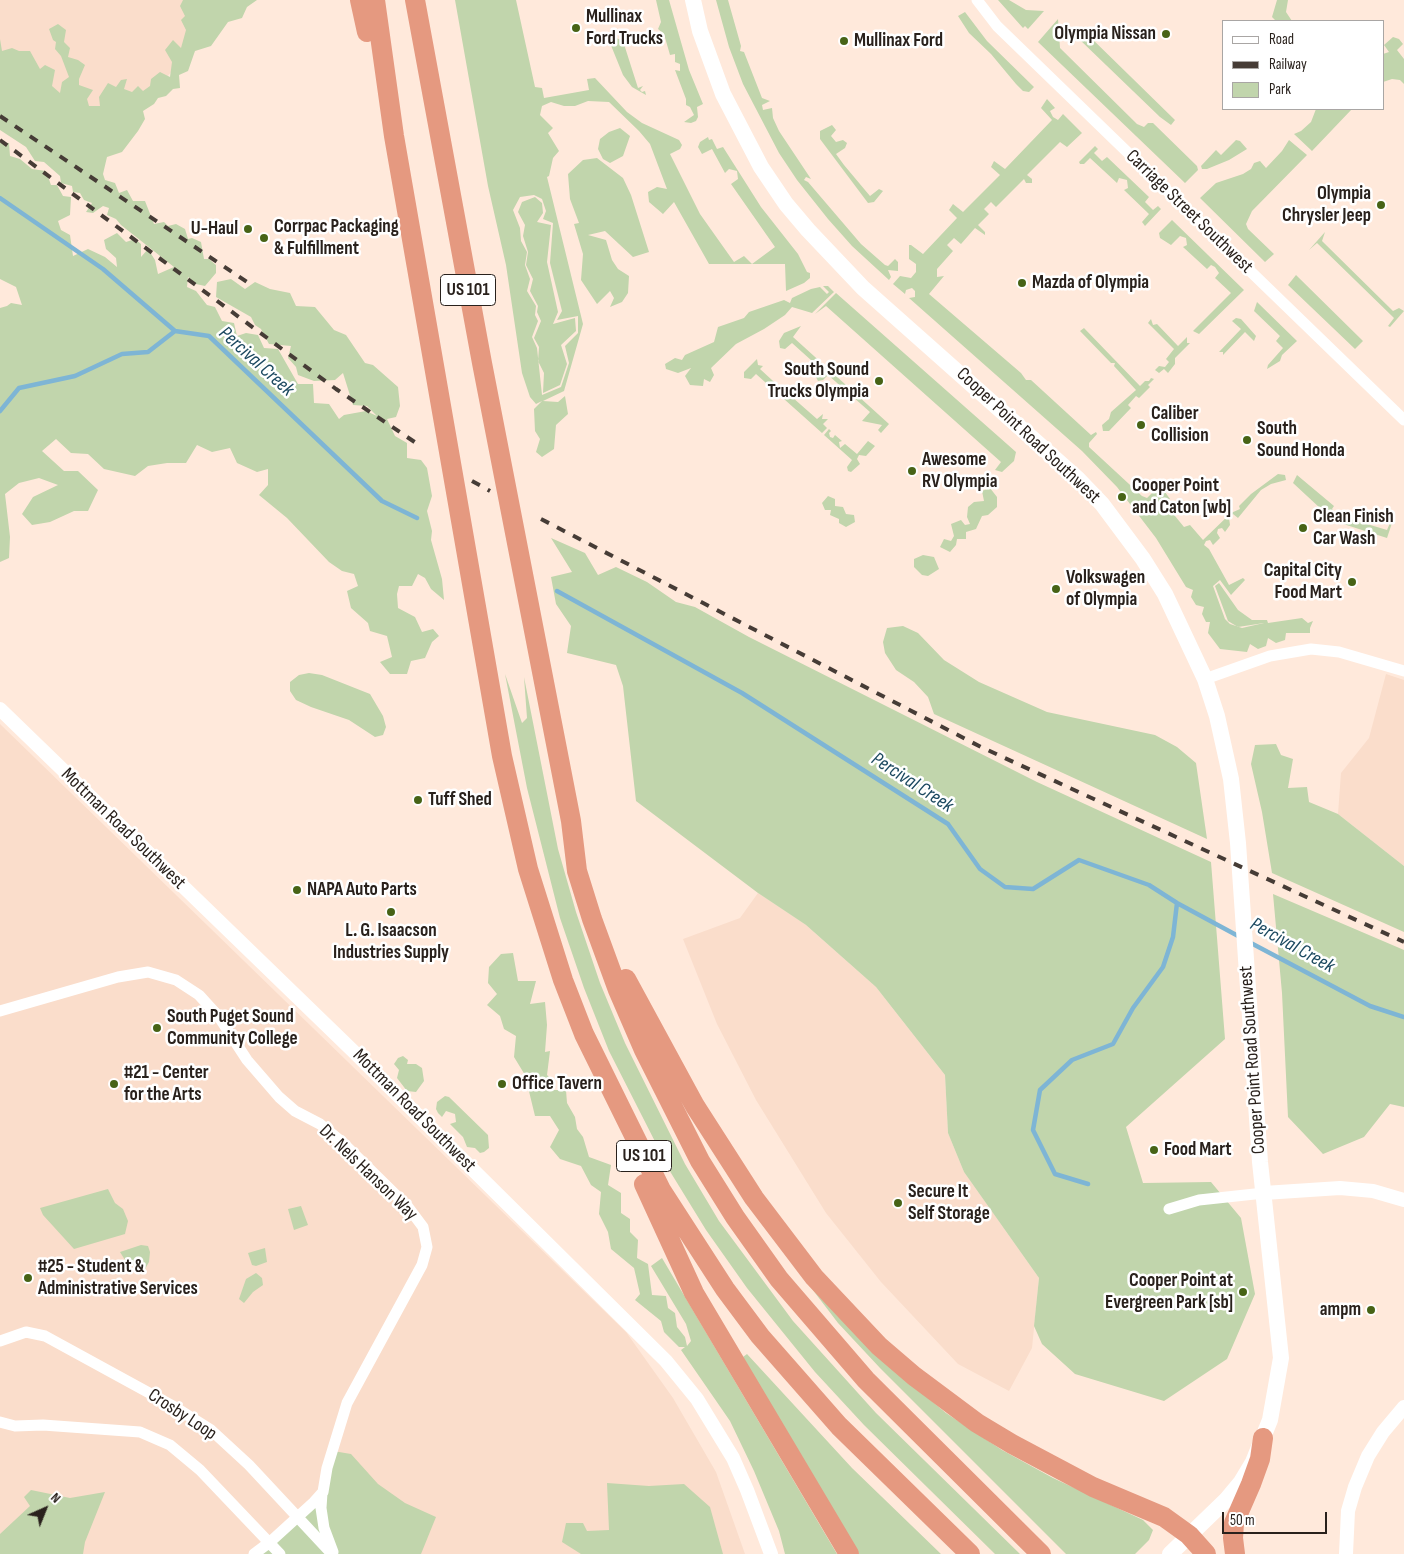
<!DOCTYPE html>
<style>
body{margin:0}
#map{position:relative;width:1404px;height:1554px;overflow:hidden;background:#ffe9db;font-family:"Sofia Sans Condensed",sans-serif}
canvas{display:block}
.legend{position:absolute;left:1222px;top:20px;width:162px;height:90px;box-sizing:border-box;background:#fff;border:1px solid #a9a6a4;margin:0;padding:6px 9px;list-style:none;font-size:15px;color:#29211c}
.legend li{display:flex;align-items:center;gap:10px;height:25px}
.legend b{width:25px;border:1px solid #a9a6a4}
.north{position:absolute;left:20px;top:1484px;width:50px;height:50px;-webkit-text-stroke:4px #fff;paint-order:stroke;rotate:44deg;font-size:14px;font-weight:700;line-height:20px;text-align:center;color:#29211c}
.north::after{content:'';display:block;margin:auto;width:18px;height:22px;background:#29211c;clip-path:polygon(50% 0,100% 100%,50% 72%,0 100%)}
.scale{position:absolute;left:1222px;top:1512px;width:105px;height:22px;box-sizing:border-box;border:2px solid #29211c;border-top:0;padding-left:6px;font-size:15px;line-height:18px;white-space:nowrap;color:#29211c;-webkit-text-stroke:4px #fff;paint-order:stroke}
</style>
<div id="map">
<canvas width="1404" height="1554"></canvas>
<ul class="legend">
<li><b style="height:6px;background:#fff"></b>Road</li>
<li><b style="height:6px;background:#463c36"></b>Railway</li>
<li><b style="height:14px;background:#c1d5ac"></b>Park</li>
</ul>
<div class="north">N</div>
<div class="scale">50 m</div>
</div>
<script>
const c = document.querySelector('canvas').getContext('2d');
c.lineJoin = 'round';
function fillPath(path, color) { c.fillStyle = color; c.fill(path, 'evenodd'); }
const poly = rows => new Path2D(rows.map(r => 'M' + r).join(''));
function strokePath(path, color, width, dash) { c.strokeStyle = color; c.lineWidth = width; c.lineCap = dash ? 'butt' : 'round'; c.setLineDash(dash || []); c.stroke(path); }
function label(font, color, halo, rows, align = 'center') {
  c.font = font + ' "Sofia Sans Condensed",sans-serif'; c.lineWidth = 5; c.setLineDash([]); c.textBaseline = 'middle'; c.strokeStyle = halo; c.fillStyle = color; for (const [text, x, y, turn = 0] of rows) {
    c.save(); c.translate(x, y); c.rotate((+turn || 0) * Math.PI / 180); c.textAlign = isNaN(turn) ? turn : align; if (halo) c.strokeText(text, 0, 0); c.fillText(text, 0, 0); c.restore();
  }
}
fillPath(poly([
 [0,0,235,0,88,166,0,110],
 [1386,674,1404,680,1404,866,1338,814,1341,773,1369,738],
 [0,724,626,1332,673,1398,716,1472,745,1554,0,1554],
 [758,893,806,925,876,987,945,1075,948,1133,964,1172,1039,1278,1032,1348,1009,1391,958,1364,881,1282,826,1213,756,1100,717,1024,683,939,740,918]
]), '#faddcb');
fillPath(poly([
 [183,0,257,0,247,7,242,18,228,22,211,46,195,51,188,71,179,75,180,88,173,89,166,96,158,98,154,104,143,111,145,119,138,131,122,152,107,157,103,174,105,180,115,183,119,193,127,190,133,201,145,201,154,224,164,222,168,226,176,224,185,229,188,239,192,238,201,242,204,259,209,259,216,265,216,273,205,286,196,284,188,277,187,287,196,291,207,305,215,307,222,321,234,323,237,336,246,333,258,335,264,348,278,349,298,384,313,384,314,403,329,404,339,419,344,415,366,411,377,416,367,406,353,405,343,373,335,380,314,381,298,375,296,367,288,358,291,346,269,344,261,329,255,325,251,317,216,297,217,282,231,279,245,289,255,282,270,289,290,293,296,306,315,307,334,330,346,335,365,363,373,365,398,387,400,406,396,417,387,419,395,436,407,443,407,458,421,460,427,468,432,496,427,511,432,531,431,540,442,579,444,600,431,589,425,578,418,574,412,586,399,586,397,594,398,608,415,617,422,632,433,629,439,636,432,642,425,658,411,661,407,674,390,674,380,662,392,657,387,636,370,631,368,623,351,608,347,591,358,586,354,574,342,571,329,562,287,518,259,495,268,485,268,469,257,472,237,463,230,448,212,452,197,445,186,463,167,463,148,466,135,476,104,469,88,454,71,453,56,439,42,451,64,471,78,471,98,490,88,511,74,511,50,522,32,525,22,514,33,497,58,485,39,478,19,483,5,494,10,537,9,558,0,562,0,308,7,306,11,303,22,305,16,287,0,279,0,143,9,143,10,156,20,159,32,169,46,171,51,185,57,185,63,196,71,197,70,215,58,221,61,230,70,235,73,256,88,249,105,257,117,267,116,258,106,249,104,240,117,233,126,242,135,239,141,244,141,257,148,249,155,260,158,274,174,267,121,225,116,219,107,215,109,208,103,206,93,213,86,212,92,203,84,200,80,193,73,192,72,186,61,183,60,176,44,162,35,161,26,147,0,130,0,39,2,51,12,48,19,51,30,51,40,69,45,65,55,70,52,86,60,93,62,82,69,77,61,56,55,49,56,42,53,40,49,29,58,24,66,30,64,42,70,48,68,57,78,60,85,65,79,79,79,85,93,90,87,99,89,106,100,106,99,97,108,83,116,87,121,80,127,79,124,89,132,92,138,86,143,91,150,86,151,79,160,72,170,77,172,62,165,50,173,40,181,48,186,30,181,20,185,16,180,6],
 [455,0,516,0,535,87,542,88,544,98,589,90,587,79,595,78,627,112,642,123,679,140,682,145,680,149,670,154,700,214,734,262,744,256,752,264,775,247,731,184,738,179,737,171,729,169,725,173,712,149,702,154,698,147,700,142,708,137,709,140,712,139,717,149,723,147,761,207,798,254,807,272,810,273,810,278,804,283,786,291,785,264,709,264,674,202,663,214,649,202,648,192,657,187,667,189,650,144,639,131,609,102,588,101,575,106,564,106,551,102,542,106,540,115,553,128,548,133,559,151,553,158,549,176,547,177,583,324,564,391,543,401,558,402,565,396,568,414,556,425,554,449,542,457,536,452,540,439,535,431,534,409,542,401,536,404,530,397,522,373,506,265,488,186],
 [534,195,542,199,546,211,543,219,553,223,550,263,562,311,557,320,578,316,578,333,565,346,569,363,561,387,542,395,537,348,532,337,538,321,535,315,536,306,527,291,530,279,525,265,527,252,521,241,520,228,513,210,520,197],
 [656,0,669,0,689,70,703,104,697,107,698,117,696,121,691,123,684,122,694,115,690,107,686,105,686,99,675,70,680,71,680,64,675,62,675,54,670,55,664,34,658,29,661,22],
 [716,0,728,0,741,46,740,51,744,52,762,98,770,101,762,105,763,110,772,108,773,118,779,131,811,179,806,177,804,180,808,182,861,244,885,265,888,266,895,259,898,262,898,271,888,270,891,277,889,280,852,246,828,219,797,180,779,153,743,84,729,47],
 [998,0,1009,0,1026,10,1044,11,1028,29,1025,26,1023,28],
 [1277,0,1288,0,1286,12,1292,21,1276,21,1272,17],
 [965,12,987,41,1034,87,1029,92,1023,91,1016,84,991,54,969,33,958,16],
 [1058,19,1060,48,1137,124,1144,127,1148,123,1153,123,1197,166,1198,170,1185,183,1038,42],
 [1085,32,1175,120,1171,125,1160,117,1079,39],
 [614,37,623,41,638,88,643,86,640,90,642,92,645,91,646,95,632,87,623,75,610,43],
 [1393,37,1399,39,1403,44,1397,50,1404,59,1404,84,1400,80,1392,79,1383,82,1383,54,1389,52,1384,45],
 [1047,99,1055,108,1050,111,1053,117,1058,120,1063,114,1082,133,1067,147,1060,142,1027,175,1032,179,1032,183,1026,183,1024,179,996,207,991,202,984,209,989,214,978,225,985,232,985,235,975,228,961,244,954,238,947,245,953,251,937,269,937,277,944,276,929,294,1021,373,1026,380,1031,380,1091,435,1096,432,1097,434,1089,443,1089,447,1142,496,1147,498,1160,485,1170,499,1166,500,1166,505,1184,527,1190,525,1203,540,1231,513,1240,509,1239,506,1251,494,1278,474,1285,475,1286,480,1271,484,1261,490,1238,518,1233,514,1229,518,1230,525,1225,532,1222,528,1218,529,1217,533,1220,538,1213,545,1210,540,1206,541,1204,545,1209,549,1229,585,1243,578,1245,580,1231,595,1220,580,1213,586,1225,619,1230,624,1242,628,1264,623,1238,627,1228,621,1215,586,1219,583,1238,610,1252,620,1267,620,1268,623,1302,618,1308,623,1313,621,1310,628,1310,633,1286,633,1285,640,1276,643,1268,638,1266,646,1258,649,1250,644,1247,652,1220,649,1208,633,1210,622,1206,622,1202,614,1204,607,1196,605,1191,597,1193,590,1186,587,1156,538,1117,487,1082,451,909,298,915,297,915,291,912,288,906,290,905,294,893,284,900,276,911,278,916,272,916,264,909,259,909,245,911,245,923,254,957,218,949,210,953,204,963,212,1000,175,991,167,994,161,1005,169,1052,120,1041,108],
 [1316,109,1352,109,1312,151,1294,134,1301,131,1311,122],
 [832,125,836,130,831,136,836,142,843,140,847,143,845,148,836,154,844,165,870,196,879,189,883,191,874,202,868,203,820,139,820,131],
 [620,128,630,136,623,156,610,163,603,159,598,149,600,139,609,132],
 [1236,140,1240,141,1247,149,1229,160,1207,169,1202,169,1201,166,1216,150,1221,155],
 [1289,140,1307,155,1252,211,1246,224,1248,229,1274,254,1265,262,1200,198,1216,183,1243,174,1251,169,1254,163,1260,161,1266,168,1282,151],
 [1095,146,1098,149,1094,153,1102,161,1107,157,1149,197,1145,202,1153,210,1158,206,1161,209,1145,226,1142,222,1149,214,1124,190,1128,188,1127,180,1119,178,1117,183,1090,158,1084,164,1080,164,1079,162],
 [597,158,623,178,631,195,649,252,633,257,605,231,588,235,606,240,612,260,618,269,629,276,628,293,622,302,610,307,614,298,610,291,597,304,581,280,583,254,574,224,579,223,570,199,568,174,583,160],
 [535,197,542,203,543,213,537,222,551,225,547,262,558,312,553,324,575,318,576,331,561,345,567,364,560,385,543,393,544,373,538,361,539,347,534,338,541,321,537,312,538,306,530,291,533,279,526,265,528,252,523,236,525,225,518,212,522,202],
 [1172,220,1244,290,1199,334,1193,331,1231,293,1215,278,1219,273,1215,267,1211,265,1207,269,1183,247,1187,245,1186,238,1180,236,1171,245,1160,238,1159,233],
 [1325,232,1322,241,1393,311,1399,308,1404,311,1390,327,1388,326,1394,318,1317,243,1309,250],
 [1296,275,1363,341,1355,349,1288,285],
 [823,286,828,286,834,292,812,313,792,307,785,315,764,329,736,344,711,368,714,375,710,382,704,379,703,386,690,385,685,376,691,368,678,373,666,369,665,364,675,358,682,360,685,355,714,342,718,327,744,318,749,312,784,300,790,303,792,298,811,289,820,287,827,294,829,292],
 [836,293,1016,452,1014,461,1002,472,995,470,1001,462,826,306,815,314],
 [1257,302,1297,341,1282,355,1280,361,1267,369,1268,365,1283,348,1276,341,1280,336,1254,311],
 [1236,318,1241,319,1256,336,1254,341,1245,332,1223,355,1223,352,1219,352,1241,329,1232,321],
 [1151,319,1153,325,1157,324,1178,346,1187,337,1187,343,1190,343,1175,358,1175,364,1168,373,1164,369,1159,373,1155,370,1159,366,1165,367,1169,362,1166,359,1174,349,1148,323],
 [801,326,793,337,889,424,881,433,878,430,882,425,862,421,870,412,828,375,823,380,818,381,816,377,822,370,792,343,785,349,780,348,779,341,784,333],
 [1084,328,1140,386,1145,381,1149,381,1151,378,1154,379,1148,385,1150,387,1139,398,1136,396,1128,405,1131,408,1109,431,1103,431,1102,425,1109,419,1111,412,1136,390,1114,366,1115,363,1111,363,1080,331],
 [757,359,758,365,763,366,760,369,785,392,791,386,794,393,792,397,817,419,823,414,822,419,828,419,823,424,827,428,822,433,756,374,751,379,744,378,744,372],
 [829,429,831,431,829,433,830,437,833,438,835,435,842,441,839,442,840,448,845,444,857,454,868,441,875,446,866,456,859,455,857,459,860,464,851,472,848,471,847,467,852,460,824,435],
 [1297,475,1334,506,1332,509,1337,515,1387,530,1390,523,1392,523,1387,538,1334,521,1293,483],
 [990,488,997,497,997,507,988,515,982,516,976,529,966,532,966,539,957,539,956,545,950,552,940,547,944,539,951,541,954,536,951,524,961,520,965,525,970,524,967,517,968,507,974,502,984,501,982,491],
 [828,496,835,499,835,506,843,507,846,514,854,515,855,522,846,527,839,523,839,519,830,515,831,510,825,510,822,503],
 [551,538,585,553,598,575,616,567,647,582,676,602,695,607,749,637,1037,782,1211,862,1225,1039,1126,1127,1143,1183,1211,1182,1241,1218,1255,1294,1227,1359,1164,1401,1075,1374,1042,1344,1034,1326,1039,1278,964,1172,948,1133,945,1075,876,987,806,925,758,893,636,801,623,686,616,665,567,653,571,626,556,604,551,577,572,572],
 [923,555,934,557,939,569,928,576,922,575,914,567,914,559],
 [903,626,918,633,944,660,979,682,1047,712,1155,735,1177,747,1196,763,1207,839,934,714,928,697,914,682,896,670,885,653,883,642,887,628],
 [309,673,322,675,370,694,383,716,386,727,383,735,375,737,349,720,311,707,296,700,290,691,290,682,299,675],
 [505,674,522,723,527,718,524,677,558,849,576,912,600,983,625,1043,685,1164,719,1221,793,1321,876,1413,1020,1554,995,1554,864,1425,815,1372,747,1288,706,1230,671,1173,609,1051,584,988,560,918,527,788],
 [1276,744,1281,755,1293,759,1288,788,1307,787,1309,802,1338,814,1404,866,1404,932,1272,873,1262,812,1251,764,1255,745],
 [1273,894,1404,950,1404,1107,1390,1104,1364,1137,1323,1154,1288,1117,1282,993],
 [513,953,518,981,536,981,530,1004,545,1002,547,1025,545,1052,550,1051,547,1075,553,1081,552,1090,566,1090,567,1103,575,1117,577,1129,583,1137,589,1157,611,1165,608,1185,621,1193,621,1213,630,1219,630,1232,638,1240,637,1258,648,1264,652,1295,666,1296,668,1308,675,1313,677,1327,685,1337,687,1346,691,1341,686,1324,651,1266,662,1258,837,1554,785,1554,779,1531,754,1471,730,1421,681,1350,685,1347,679,1347,664,1332,661,1321,635,1300,640,1294,634,1268,611,1249,608,1232,599,1214,601,1192,591,1185,581,1166,560,1159,550,1147,559,1130,550,1116,535,1116,525,1075,514,1057,516,1036,504,1029,500,1016,487,1005,497,994,488,983,489,967,501,954],
 [403,1056,408,1060,407,1064,416,1064,422,1068,424,1081,416,1092,407,1091,397,1078,399,1070,394,1064,398,1058],
 [445,1096,449,1097,488,1135,489,1148,484,1152,480,1153,475,1148,467,1147,463,1137,450,1124,456,1122,455,1114,446,1111,442,1117,438,1113,436,1109,437,1102],
 [108,1189,115,1203,123,1209,128,1221,125,1234,74,1249,43,1215,40,1208],
 [301,1206,308,1225,294,1230,288,1209],
 [141,1245,148,1246,150,1252,149,1262,144,1271,125,1260,120,1252],
 [265,1248,267,1262,256,1266,252,1265,248,1253],
 [256,1273,262,1278,263,1285,253,1292,244,1303,239,1299,246,1279],
 [809,1285,873,1352,946,1413,1002,1450,1053,1478,1143,1520,1153,1530,1149,1540,1135,1554,1066,1554,880,1368,838,1323],
 [747,1354,852,1468,941,1554,859,1554,799,1458,743,1357],
 [333,1451,351,1454,378,1484,405,1503,436,1517,421,1554,254,1554,314,1502],
 [607,1483,649,1486,684,1484,710,1507,723,1554,581,1554,562,1542,566,1523,583,1523,587,1531,609,1530],
 [31,1490,70,1498,105,1492,85,1542,83,1554,0,1554,0,1534,30,1506,24,1497]
]), '#c1d5ac');
strokePath(poly([
 [0,198,103,269,175,331],
 [0,411,19,388,75,376,122,354,148,352,175,331,209,336,382,501,417,518],
 [557,591,742,693,948,824,980,869,1005,887,1033,889,1079,860,1149,885,1177,903,1240,937],
 [1249,942,1370,1006,1404,1017],
 [1088,1184,1055,1174,1033,1130,1040,1090,1072,1060,1113,1044,1133,1008,1163,967,1173,937,1177,903]
]), '#7eb5d5', 4.5);
strokePath(poly([
 [977,0,997,26,1404,420],
 [1205,679,1270,656,1311,649,1339,652,1404,671],
 [0,1011,118,977,148,972,176,980,199,995,219,1017,247,1060,279,1097,295,1111,320,1124,342,1142,408,1207,423,1227,427,1247,422,1265,347,1403,327,1468,323,1492,314,1502,270,1542,254,1554],
 [1169,1209,1199,1200,1264,1193],
 [0,1341,26,1332,45,1336,173,1406,211,1430,249,1465,332,1554],
 [0,1422,15,1426,43,1425,140,1432,170,1445,200,1470,280,1554],
 [322,1493,321,1508,324,1528,333,1552]
]), '#fff', 11);
strokePath(poly([
 [0,709,352,1050,666,1361,697,1399,733,1458,747,1490,771,1554],
 [1264,1193,1340,1188,1373,1191,1404,1200],
 [1346,1554,1348,1511,1355,1487,1368,1456,1383,1432,1404,1407]
]), '#fff', 14);
strokePath(poly([
 [693,0,700,31,723,94,761,167,786,204,808,230,863,288,1078,479,1102,504,1143,559,1165,594,1205,679,1217,716,1231,779,1238,843,1260,1162,1281,1358,1270,1420,1253,1462,1241,1482,1226,1500,1170,1554]
]), '#fff', 16);
strokePath(poly([
 [360,0,367,32],
 [375,0,394,136,502,756,528,869,563,980,584,1034,661,1190,725,1289,760,1336,839,1426,970,1554],
 [415,0,482,363,571,821,577,871,592,919,618,990,644,1050,700,1161,735,1217,779,1279,866,1380,1041,1554],
 [626,979,695,1106,754,1198,814,1277,879,1346,914,1376,977,1423,1012,1444,1093,1487,1164,1517,1189,1535,1206,1554],
 [644,1184,694,1293,849,1554],
 [1235,1554,1233,1538,1234,1523,1251,1484,1260,1459,1263,1438]
]), '#e59980', 20);
strokePath(poly([
 [0,116,250,284],
 [0,140,336,389,422,447],
 [472,481,490,491],
 [541,519,981,747,1404,942]
]), '#463c36', 4, [9, 9]);
for (const [x, y, r, color] of [
 [576,28,5,"#476316"],
 [1166,34,5,"#476316"],
 [844,41,5,"#476316"],
 [1381,205,5,"#476316"],
 [248,229,5,"#476316"],
 [264,238,5,"#476316"],
 [1022,283,5,"#476316"],
 [879,381,5,"#476316"],
 [1141,425,5,"#476316"],
 [1247,440,5,"#476316"],
 [912,471,5,"#476316"],
 [1122,497,5,"#476316"],
 [1303,528,5,"#476316"],
 [1352,582,5,"#476316"],
 [1056,589,5,"#476316"],
 [418,800,5,"#476316"],
 [297,890,5,"#476316"],
 [391,912,5,"#476316"],
 [157,1028,5,"#476316"],
 [114,1084,5,"#476316"],
 [502,1084,5,"#476316"],
 [1154,1150,5,"#476316"],
 [898,1203,5,"#476316"],
 [28,1278,5,"#476316"],
 [1243,1292,5,"#476316"],
 [1371,1310,5,"#476316"]
]) { const dot = new Path2D(); dot.arc(x, y, r, 0, 2 * Math.PI); c.fillStyle = color; c.fill(dot); strokePath(dot, '#fff', 2); }
for (const [x, y, w] of [
 [468,290,55],
 [644,1156,55]
]) { const box = new Path2D(); box.roundRect(x - w / 2, y - 15.5, w, 31, 4); c.fillStyle = '#fff'; c.fill(box); strokePath(box, '#29211c', 1); }
label('bold 18px', '#29211c', null, [
 ["US 101",468,290],
 ["US 101",644,1156]
]);
label('bold 19px', '#29211c', '#fff', [
 ["Mullinax",586,17],
 ["Ford Trucks",586,39],
 ["Olympia Nissan",1156,34,"right"],
 ["Mullinax Ford",854,41],
 ["Olympia",1371,194,"right"],
 ["Chrysler Jeep",1371,216,"right"],
 ["Corrpac Packaging",274,227],
 ["& Fulfillment",274,249],
 ["U-Haul",238,229,"right"],
 ["Mazda of Olympia",1032,283],
 ["South Sound",869,370,"right"],
 ["Trucks Olympia",869,392,"right"],
 ["Caliber",1151,414],
 ["Collision",1151,436],
 ["South",1257,429],
 ["Sound Honda",1257,451],
 ["Awesome",922,460],
 ["RV Olympia",922,482],
 ["Cooper Point",1132,486],
 ["and Caton [wb]",1132,508],
 ["Clean Finish",1313,517],
 ["Car Wash",1313,539],
 ["Capital City",1342,571,"right"],
 ["Food Mart",1342,593,"right"],
 ["Volkswagen",1066,578],
 ["of Olympia",1066,600],
 ["Tuff Shed",428,800],
 ["NAPA Auto Parts",307,890],
 ["L. G. Isaacson",391,931,"center"],
 ["Industries Supply",391,953,"center"],
 ["South Puget Sound",167,1017],
 ["Community College",167,1039],
 ["#21 - Center",124,1073],
 ["for the Arts",124,1095],
 ["Office Tavern",512,1084],
 ["Food Mart",1164,1150],
 ["Secure It",908,1192],
 ["Self Storage",908,1214],
 ["#25 - Student &",38,1267],
 ["Administrative Services",38,1289],
 ["Cooper Point at",1233,1281,"right"],
 ["Evergreen Park [sb]",1233,1303,"right"],
 ["ampm",1361,1310,"right"]
], 'left');
label('19px', '#29211c', '#fff', [
 ["Carriage Street Southwest",1189,212,44],
 ["Cooper Point Road Southwest",1028,436,43],
 ["Mottman Road Southwest",123,829,44],
 ["Cooper Point Road Southwest",1253,1060,-94],
 ["Mottman Road Southwest",414,1111,45],
 ["Dr. Nels Hanson Way",368,1173,44],
 ["Crosby Loop",182,1415,33]
]);
label('italic 20px', '#1c4960', '#fff', [
 ["Percival Creek",256,362,42],
 ["Percival Creek",912,783,33],
 ["Percival Creek",1292,946,29]
]);
</script>
